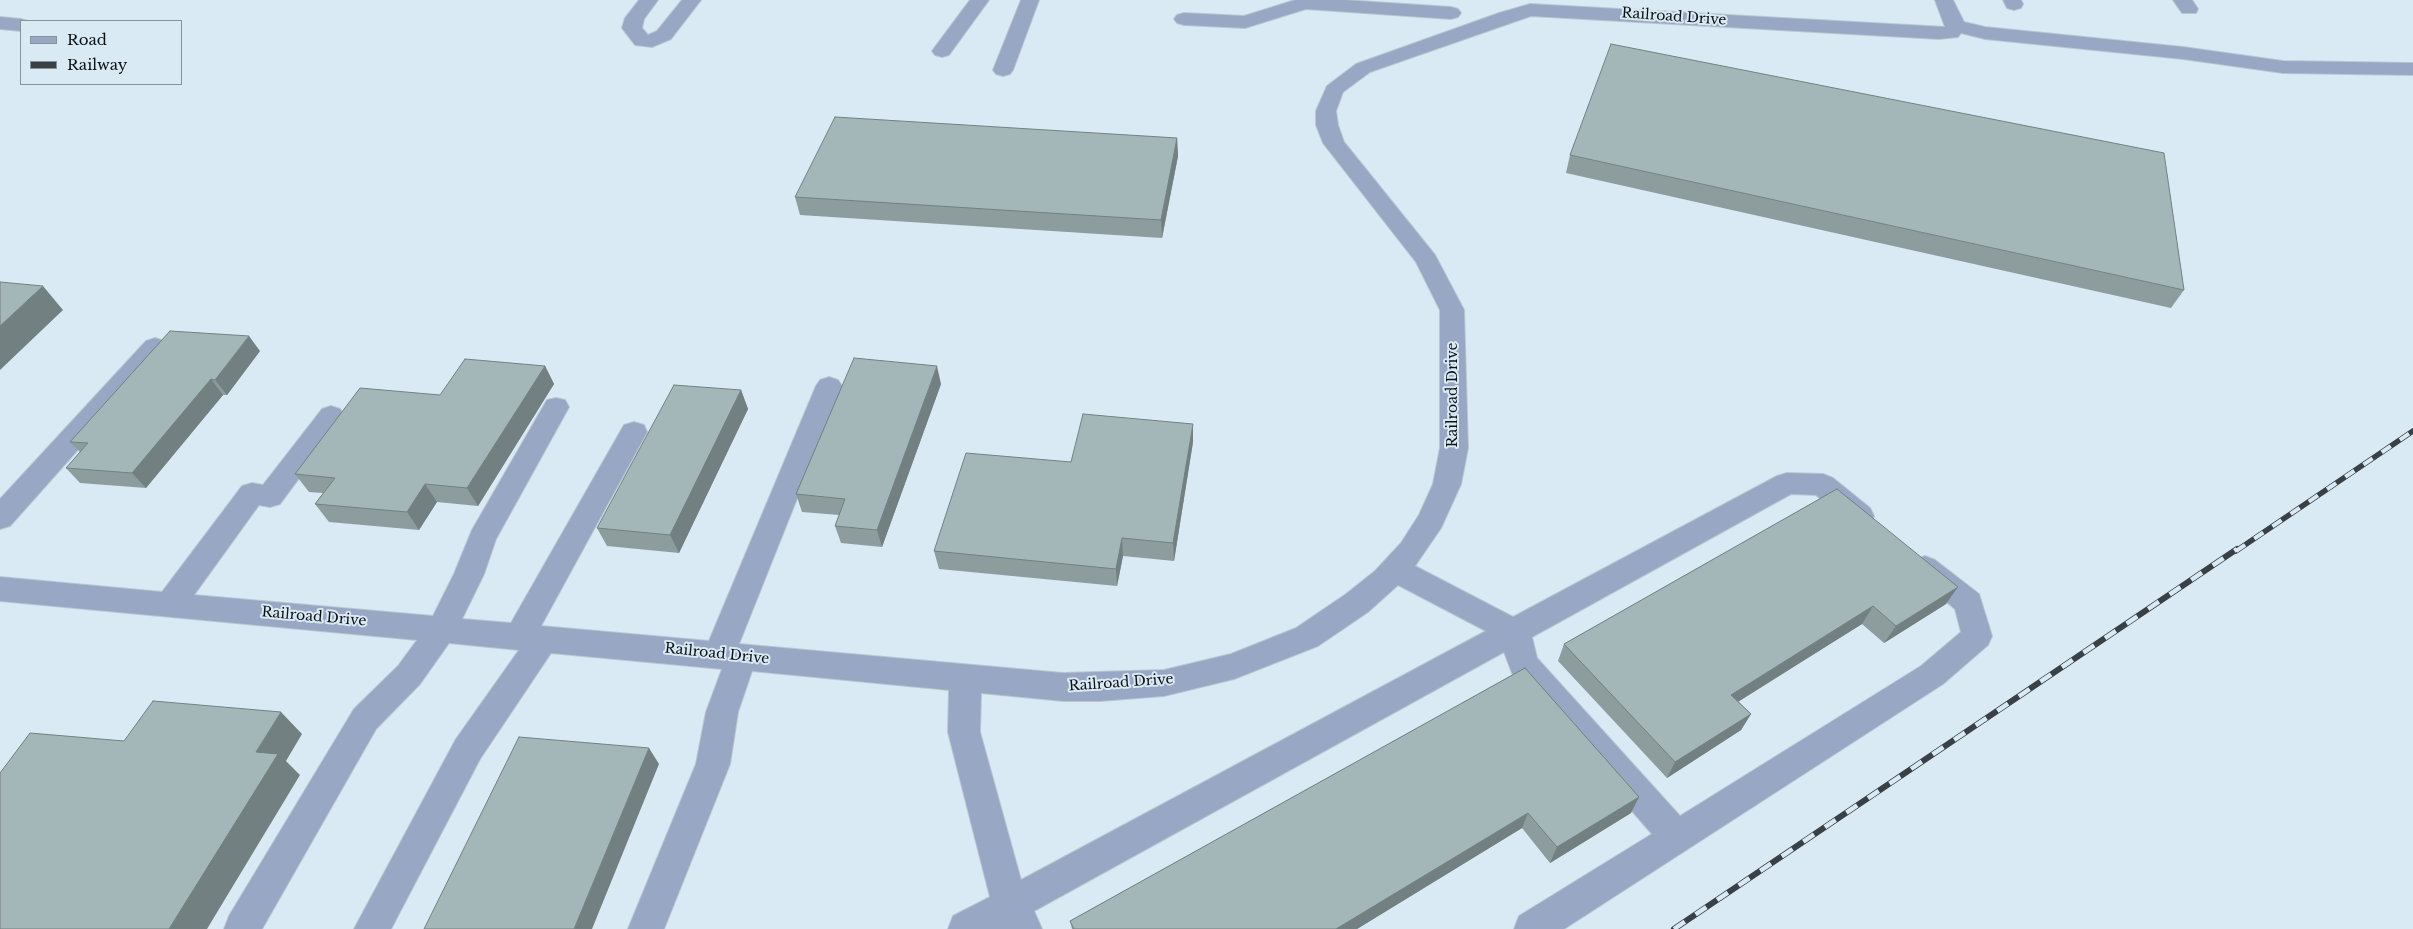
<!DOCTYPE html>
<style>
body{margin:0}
#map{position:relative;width:2413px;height:929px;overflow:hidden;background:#daeaf4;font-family:"Libre Baskerville",serif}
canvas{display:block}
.legend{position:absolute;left:20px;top:20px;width:162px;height:65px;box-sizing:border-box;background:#daeaf4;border:1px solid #87939a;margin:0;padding:6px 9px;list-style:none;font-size:15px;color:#0b1114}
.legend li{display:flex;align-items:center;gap:10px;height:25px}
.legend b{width:25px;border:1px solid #87939a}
</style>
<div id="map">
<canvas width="2413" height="929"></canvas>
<ul class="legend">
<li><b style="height:6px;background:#98a7c4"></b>Road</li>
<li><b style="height:6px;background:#394146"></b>Railway</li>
</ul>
</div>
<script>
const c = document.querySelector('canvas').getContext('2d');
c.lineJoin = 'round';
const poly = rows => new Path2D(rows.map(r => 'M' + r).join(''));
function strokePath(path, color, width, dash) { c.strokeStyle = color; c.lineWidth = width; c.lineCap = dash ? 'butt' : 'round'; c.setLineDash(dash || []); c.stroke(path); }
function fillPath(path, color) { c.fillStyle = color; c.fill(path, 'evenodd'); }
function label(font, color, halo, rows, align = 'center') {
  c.font = font + ' "Libre Baskerville",serif'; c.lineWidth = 4; c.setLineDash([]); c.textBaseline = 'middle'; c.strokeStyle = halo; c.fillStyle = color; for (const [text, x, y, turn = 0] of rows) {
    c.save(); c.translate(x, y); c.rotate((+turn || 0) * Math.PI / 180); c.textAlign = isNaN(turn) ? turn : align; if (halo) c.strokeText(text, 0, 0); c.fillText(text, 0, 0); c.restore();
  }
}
const minor = poly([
 [639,0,658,0,644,19,642,28,648,35,657,31,682,0,701,0,671,39,652,47,635,45,622,28,625,18,639,0],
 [970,0,989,0,949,55,942,57,935,55,932,51,970,0],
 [1021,0,1039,0,1013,70,1010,74,1003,76,996,74,993,70,1021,0],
 [1295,0,1344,0,1451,7,1458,9,1461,13,1458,17,1451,19,1306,9,1245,28,1184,25,1177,23,1174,19,1177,15,1184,13,1244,16,1295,0],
 [1935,0,1953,0,1964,22,1985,27,2183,47,2283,61,2413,63,2413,75,2283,73,2183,59,1985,39,1961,33,1958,37,1939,39,1531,16,1370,72,1343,92,1336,111,1338,125,1344,142,1435,255,1464,310,1468,448,1461,484,1441,528,1415,566,1513,617,1777,476,1787,473,1823,474,1833,478,1870,508,1874,516,1870,524,1860,527,1850,524,1816,495,1791,494,1532,637,1537,658,1680,816,1921,666,1961,632,1955,609,1915,576,1910,568,1915,560,1925,556,1935,560,1979,594,1992,636,1988,645,1943,684,1564,929,1514,929,1519,916,1652,834,1512,673,1504,652,1034,911,1042,929,948,929,953,916,990,897,948,732,949,690,752,671,738,712,730,764,664,929,628,929,696,764,706,712,722,669,551,653,480,759,391,929,354,929,456,739,519,650,449,643,420,684,376,729,262,929,224,929,229,916,354,709,398,666,417,640,0,601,0,577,162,592,242,486,252,483,263,485,322,409,331,406,340,409,344,416,340,423,280,504,270,507,259,505,194,595,433,616,454,574,472,530,547,400,556,398,565,400,569,407,496,539,484,574,462,619,511,623,624,425,634,422,644,425,647,432,541,626,709,641,816,386,820,380,829,377,838,380,842,386,739,644,1063,673,1164,670,1231,654,1296,628,1346,594,1375,571,1401,543,1419,515,1433,484,1440,448,1440,310,1416,262,1323,143,1316,125,1316,111,1327,86,1356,64,1499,13,1530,4,1945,27,1935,0],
 [1398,585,1486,631,1021,880,980,732,981,693,1063,701,1100,701,1164,696,1234,679,1318,646,1368,612,1398,585],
 [2003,0,2021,0,2023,4,2021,8,2014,10,2007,8,2003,0],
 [2173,0,2192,0,2198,9,2196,13,2182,13,2173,0],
 [0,17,21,19,28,21,21,21,21,31,0,29,0,17],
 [155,338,164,341,168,347,164,353,10,526,0,529,0,499,146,341,155,338]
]);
strokePath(minor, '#b9c7d0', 2);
fillPath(minor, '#98a7c4');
const railFar1 = poly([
 [2236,551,2413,431]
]);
const rail = poly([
 [1674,929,2237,549]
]);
strokePath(railFar1, '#394146', 5.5);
strokePath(rail, '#394146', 6);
strokePath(railFar1, '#daeaf4', 4, [11]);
strokePath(rail, '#daeaf4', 4.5, [13]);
fillPath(poly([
 [1177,138,1178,156,1162,238,800,215,795,197],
 [1570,155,2184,290,2171,308,1566,173],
 [260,351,227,395,223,395,146,488,80,483,66,468,80,452,70,442],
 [545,366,554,384,478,506,437,502,419,530,329,522,315,504,323,493,309,492,295,474,440,395],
 [941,384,882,547,841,543,835,526,839,515,802,512,796,494],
 [741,390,748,409,679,553,607,546,597,528],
 [1193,442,1174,561,1123,556,1117,586,939,569,934,551],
 [1837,489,1946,604,1884,643,1862,624,1738,701,1751,714,1741,730,1667,778,1558,661,1564,644],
 [1525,668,1631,813,1550,863,1522,828,1357,929,1072,929,1070,921]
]), '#8d9d9e');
fillPath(poly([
 [1177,138,1178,156,1162,238,1161,220],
 [43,286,63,310,0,370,0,326],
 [249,336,260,351,227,395,215,380],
 [545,366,554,384,478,506,467,488],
 [937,366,941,384,882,547,877,530],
 [211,379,223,395,146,488,132,473],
 [741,390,748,409,679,553,670,535],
 [1193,424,1193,442,1174,561,1173,543],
 [425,484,437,502,419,530,407,512],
 [1122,538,1123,556,1117,586,1116,569],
 [1958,587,1946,604,1884,643,1896,626],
 [1873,606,1862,624,1722,712,1731,695],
 [281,712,302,734,286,761,300,775,207,929,169,929,256,752],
 [1751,714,1741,730,1667,778,1675,762],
 [649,748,659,764,592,929,574,929],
 [1639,797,1631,813,1550,863,1557,847],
 [1528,813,1522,828,1357,929,1336,929]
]), '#738081');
const building = poly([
 [1611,44,2164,153,2184,290,1570,155,1611,44],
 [835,117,1177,138,1161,220,795,197,835,117],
 [0,282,43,286,0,326,0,282],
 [170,331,249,336,215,380,211,379,132,473,66,468,88,443,70,442,170,331],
 [854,358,937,366,877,530,835,526,845,499,796,494,854,358],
 [465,359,545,366,467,488,425,484,407,512,315,504,335,478,295,474,360,388,440,395,465,359],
 [674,385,741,390,670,535,597,528,674,385],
 [1083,414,1193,424,1173,543,1122,538,1116,569,934,551,966,453,1071,462,1083,414],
 [1837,489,1958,587,1896,626,1873,606,1731,695,1751,714,1675,762,1564,644,1837,489],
 [1525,668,1639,797,1557,847,1528,813,1336,929,1074,929,1070,921,1525,668],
 [153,701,281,712,256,752,278,754,169,929,0,929,0,773,30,733,124,741,153,701],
 [519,737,649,748,574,929,424,929,519,737]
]);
fillPath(building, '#a4b7b8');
strokePath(building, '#738081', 1);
label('14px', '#0b1114', '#daeaf4', [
 ["Railroad Drive",1674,17,4],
 ["Railroad Drive",1453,395,-90],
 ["Railroad Drive",314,617,5],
 ["Railroad Drive",717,654,6],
 ["Railroad Drive",1121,683,-4]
]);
</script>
